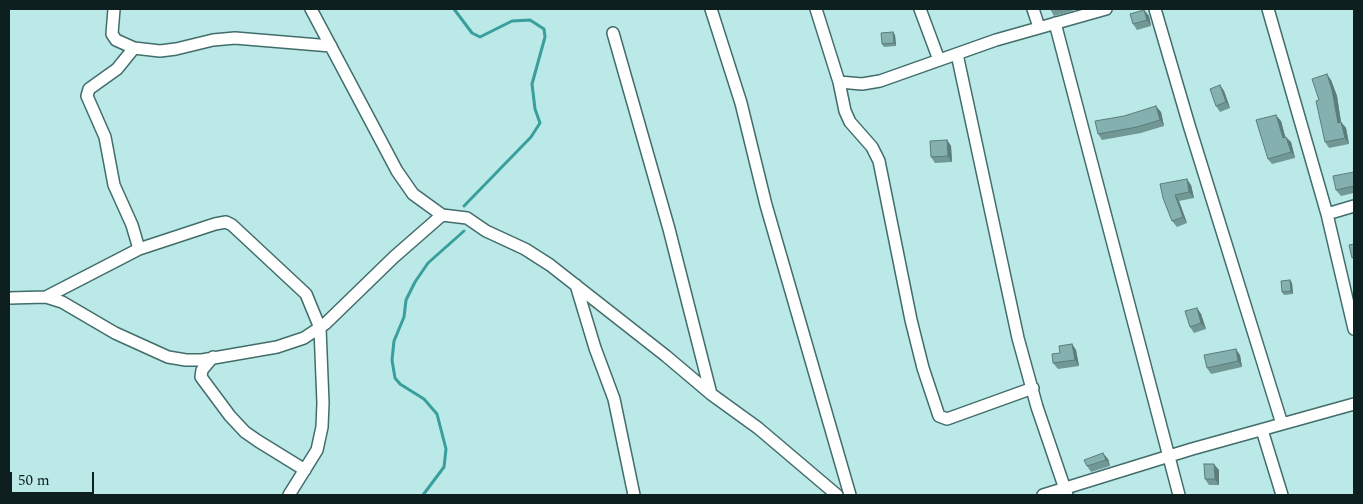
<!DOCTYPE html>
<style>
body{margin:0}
#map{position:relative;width:1363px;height:504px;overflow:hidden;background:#bbe9e7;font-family:Spectral,serif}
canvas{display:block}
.frame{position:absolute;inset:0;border:10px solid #0d1f1e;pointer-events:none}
.scale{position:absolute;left:10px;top:472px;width:84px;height:22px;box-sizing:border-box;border:2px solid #0d1f1e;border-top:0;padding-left:6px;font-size:15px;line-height:18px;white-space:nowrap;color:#0d1f1e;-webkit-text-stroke:4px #bbe9e7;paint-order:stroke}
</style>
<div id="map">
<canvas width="1363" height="504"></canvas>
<div class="frame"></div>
<div class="scale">50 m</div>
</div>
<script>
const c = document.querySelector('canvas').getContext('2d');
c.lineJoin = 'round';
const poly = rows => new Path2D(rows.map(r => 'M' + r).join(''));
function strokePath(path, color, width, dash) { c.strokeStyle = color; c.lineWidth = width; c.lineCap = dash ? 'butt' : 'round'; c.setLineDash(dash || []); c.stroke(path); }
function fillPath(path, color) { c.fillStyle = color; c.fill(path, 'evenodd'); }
strokePath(poly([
 [454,9,472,33,480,37,512,21,530,20,544,29,545,37,532,84,535,109,540,123,531,137,464,206],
 [423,495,444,467,446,449,437,414,424,399,400,384,395,378,392,360,394,341,404,317,406,300,415,282,428,263,464,231]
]), '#389f9c', 3);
const minor = poly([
 [114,9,112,34,116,40,134,48,160,51,176,49,213,40,235,38,331,46],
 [311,9,397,171,413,194,442,215,467,218,486,231,525,249,550,265,666,356,711,394,758,428,837,495],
 [711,9,741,103,766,205,850,495],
 [816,9,839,82,845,111,850,122,872,147,879,161,911,320,923,368,939,416,947,419,1033,388],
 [920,9,939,60],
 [1033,9,1039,27],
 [1155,9,1189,125,1282,424],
 [1268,9,1327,214,1354,329],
 [1055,23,1179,495],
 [613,33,669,229,711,394],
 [957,54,1018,338,1037,407,1067,495],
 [839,82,862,84,880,81,996,40,1106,9],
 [1327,214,1354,206],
 [139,249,215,224,226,222,232,225,306,294,320,328,323,403,322,427,317,450,289,495],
 [576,285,595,348,614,399,634,495],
 [46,297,139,249,132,225,114,185,105,137,87,96,89,89,117,69,134,48],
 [9,298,46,297,62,302,115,333,168,357,186,360,202,360,277,347,304,338,325,324,394,257,442,215],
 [213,357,202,370,201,377,230,416,245,432,258,441,305,470],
 [1262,430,1282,495],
 [1043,495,1192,449,1354,404]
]);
strokePath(minor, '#416d6b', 14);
strokePath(minor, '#fff', 11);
fillPath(poly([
 [1050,9,1072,9,1073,11,1054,16],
 [1144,10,1149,16,1151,26,1137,30,1133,24],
 [893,32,895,35,896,46,884,47,882,44],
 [1331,80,1337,96,1341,122,1346,128,1349,144,1329,148,1325,142,1319,100],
 [1220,85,1224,91,1230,108,1220,112,1216,106],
 [1161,112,1164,126,1141,133,1102,140,1098,134],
 [1281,121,1285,137,1291,142,1295,158,1272,164,1268,159],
 [947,140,951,146,952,162,935,163,931,157],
 [1354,172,1354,193,1341,196,1336,190],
 [1191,185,1194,198,1179,201,1187,223,1177,227,1172,221,1163,198],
 [1290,280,1292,283,1293,294,1284,295,1282,292],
 [1197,308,1201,314,1206,329,1194,333,1190,327],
 [1072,344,1076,350,1079,366,1058,369,1053,363],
 [1240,355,1242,367,1211,374,1207,368],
 [1108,459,1110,466,1091,472,1087,466],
 [1219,470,1219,485,1209,485,1205,479]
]), '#729896');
fillPath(poly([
 [1144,10,1149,16,1151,26,1147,20],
 [893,32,895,35,896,46,894,43],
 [1327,74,1331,80,1337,96,1342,129,1338,123],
 [1220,85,1224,91,1230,108,1226,102],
 [1156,106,1161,112,1164,126,1160,120],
 [1276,115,1281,121,1287,143,1283,138],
 [1341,122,1346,128,1349,144,1345,138],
 [1286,137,1291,142,1295,158,1291,152],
 [947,140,951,146,952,162,948,156],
 [1187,179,1191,185,1194,198,1189,192],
 [1175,195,1179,201,1187,223,1183,217],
 [1290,280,1292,283,1293,294,1291,291],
 [1197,308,1201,314,1206,329,1201,323],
 [1072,344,1076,350,1079,366,1075,360],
 [1236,349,1240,355,1242,367,1238,361],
 [1103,453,1108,459,1110,466,1106,460],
 [1214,464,1219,470,1219,485,1215,479]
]), '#5c7c7a');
const building = poly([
 [1144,10,1147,20,1133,24,1130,14,1144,10],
 [893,32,894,43,882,44,881,33,893,32],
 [1327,74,1332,90,1338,123,1341,122,1345,138,1325,142,1316,101,1319,100,1312,79,1327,74],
 [1220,85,1226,102,1216,106,1210,89,1220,85],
 [1156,106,1160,120,1137,127,1098,134,1095,121,1124,116,1156,106],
 [1276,115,1283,138,1286,137,1291,152,1268,159,1256,120,1276,115],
 [947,140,948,156,931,157,930,141,947,140],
 [1354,172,1354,186,1336,190,1333,176,1354,172],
 [1187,179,1189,192,1175,195,1183,217,1172,221,1163,198,1160,184,1187,179],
 [1354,244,1354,257,1352,258,1349,245,1354,244],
 [1290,280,1291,291,1282,292,1281,281,1290,280],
 [1197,308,1201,323,1190,327,1185,311,1197,308],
 [1072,344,1075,360,1053,363,1052,354,1060,353,1059,346,1072,344],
 [1236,349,1238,361,1207,368,1204,355,1236,349],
 [1103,453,1106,460,1087,466,1084,460,1103,453],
 [1204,464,1214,464,1215,479,1205,479,1204,464]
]);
fillPath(building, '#84b1af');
strokePath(building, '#5c7c7a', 1);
</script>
